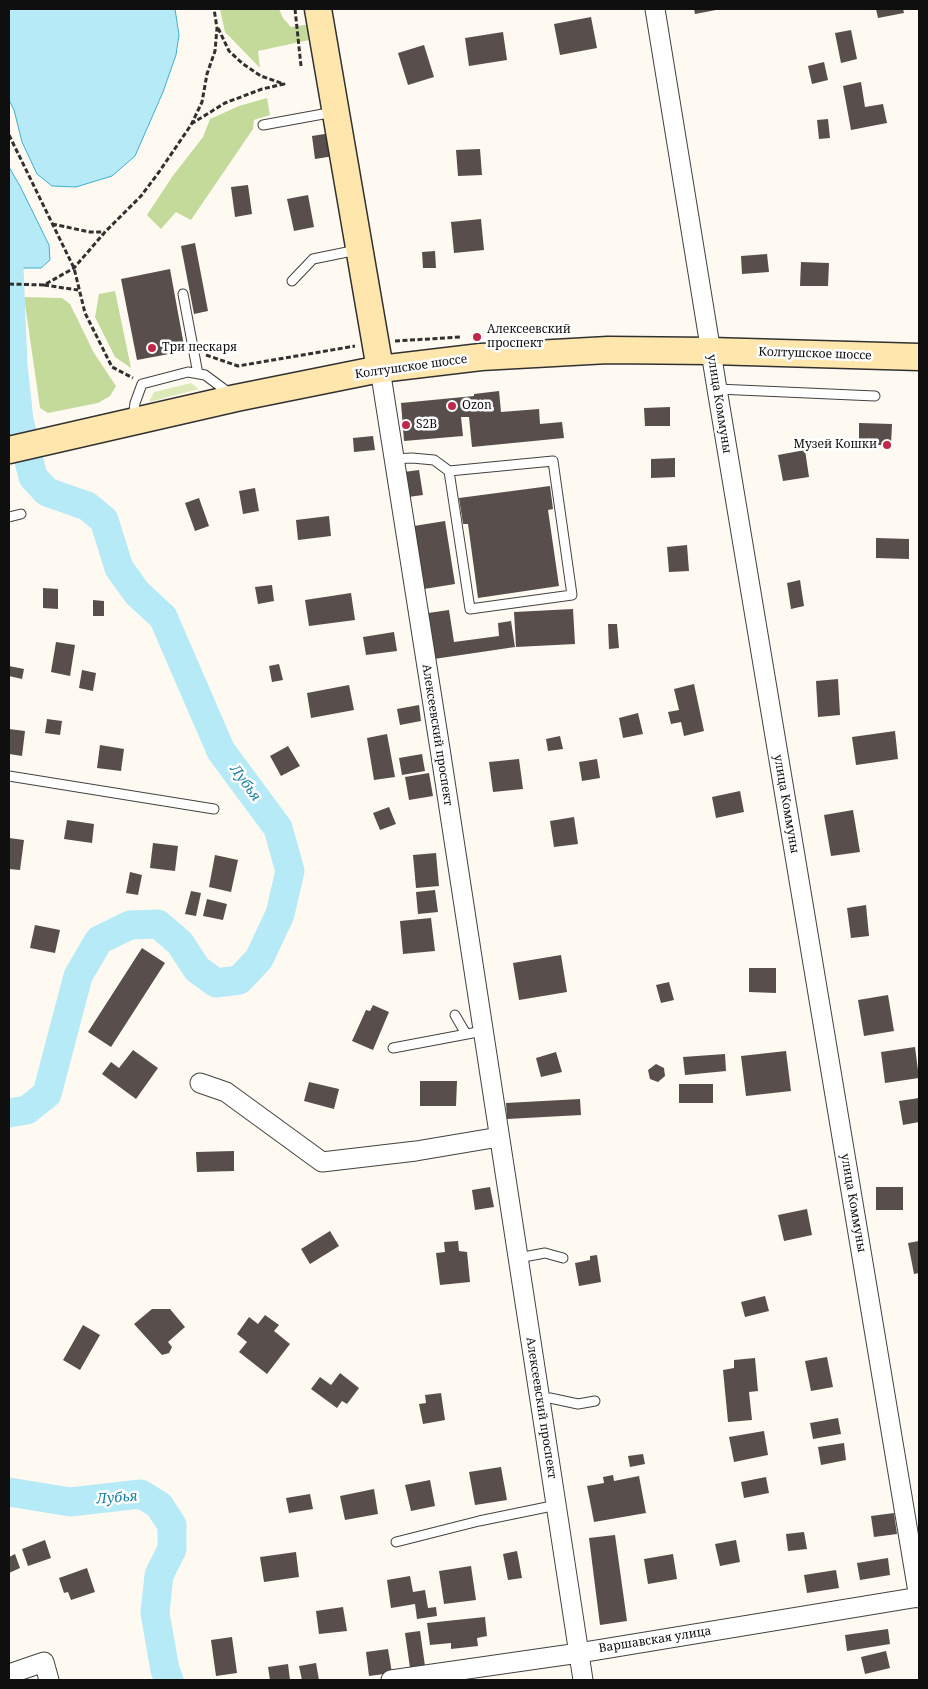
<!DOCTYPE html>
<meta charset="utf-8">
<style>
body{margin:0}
#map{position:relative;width:928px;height:1689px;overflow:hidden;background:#fffaf1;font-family:"Noto Serif",serif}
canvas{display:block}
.frame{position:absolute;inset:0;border:10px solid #0f0f0f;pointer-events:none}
</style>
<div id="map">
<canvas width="928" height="1689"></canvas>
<div class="frame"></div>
</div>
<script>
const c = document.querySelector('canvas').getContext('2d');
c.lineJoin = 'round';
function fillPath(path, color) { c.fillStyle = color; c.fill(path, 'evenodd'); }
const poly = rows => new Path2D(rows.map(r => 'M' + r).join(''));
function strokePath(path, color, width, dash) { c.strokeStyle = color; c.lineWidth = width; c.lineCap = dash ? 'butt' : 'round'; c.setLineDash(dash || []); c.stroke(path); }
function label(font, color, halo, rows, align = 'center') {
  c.font = font + ' "Noto Serif",serif'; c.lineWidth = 5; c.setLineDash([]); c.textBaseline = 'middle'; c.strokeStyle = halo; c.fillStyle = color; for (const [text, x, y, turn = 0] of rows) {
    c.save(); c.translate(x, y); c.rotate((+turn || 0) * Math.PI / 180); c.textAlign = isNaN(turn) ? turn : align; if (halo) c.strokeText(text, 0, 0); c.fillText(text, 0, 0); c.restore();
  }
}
fillPath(poly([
 [191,383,199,389,149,402,154,392]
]), '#dceaba');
fillPath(poly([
 [220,9,279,9,283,18,291,27,311,24,314,39,258,51,260,68,225,32],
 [267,98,270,115,254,120,253,129,191,220,176,212,161,229,147,215,172,177,203,137,210,119,239,106],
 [115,291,131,368,115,357,95,317,99,294],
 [24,297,62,298,70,304,94,353,116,386,110,396,98,403,48,413,40,408]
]), '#c3da9a');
const water = poly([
 [9,9,175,9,179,35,176,55,163,92,135,156,112,176,76,187,52,186,37,174,22,142,14,110,9,100,9,9],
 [9,167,20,186,49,245,50,260,41,268,9,268,9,167]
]);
fillPath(water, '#b6eaf6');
strokePath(water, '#3dafcd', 1);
strokePath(poly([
 [9,267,13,365,19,420,33,477,47,492,87,506,104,520,119,568,137,593,163,617,221,751,278,828,290,871,280,914,259,959,239,980,216,983,197,969,180,943,158,924,130,925,99,940,78,976,47,1094,27,1110,9,1113],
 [9,1492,70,1502,141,1494,159,1505,172,1525,172,1549,159,1575,155,1613,165,1670,169,1680]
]), '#b6eaf6', 29);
fillPath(poly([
 [694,9,716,9,716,10,695,14],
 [876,9,903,9,904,13,878,18],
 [591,17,597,48,560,55,554,24],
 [851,30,857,59,841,63,835,33],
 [503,32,507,60,469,66,465,38],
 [424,45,434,77,408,85,398,53],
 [824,62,828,80,812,84,808,66],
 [861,82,865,107,883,104,887,123,851,130,843,86],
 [828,119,830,138,819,139,817,120],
 [331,133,334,156,315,159,312,136],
 [480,149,482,175,458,176,456,150],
 [248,185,252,214,235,217,231,187],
 [308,195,314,227,294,231,287,199],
 [481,219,484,250,454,253,451,222],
 [195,243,208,311,194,314,181,246],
 [435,251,436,268,423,268,422,252],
 [767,254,769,272,742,274,741,256],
 [801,262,829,263,828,286,800,286],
 [170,269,185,351,137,360,121,279],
 [499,391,501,412,539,409,540,424,562,422,564,438,472,447,469,417,461,417,463,436,404,441,401,403,474,396,474,394],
 [670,407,670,426,645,426,644,408],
 [859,423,892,424,891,445,859,445],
 [373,436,375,450,354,452,353,438],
 [805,450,809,477,783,481,778,455],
 [675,458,675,477,651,478,651,459],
 [419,470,423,495,408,497,404,472],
 [550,486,553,509,548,510,559,586,478,598,468,524,463,524,459,498],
 [255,488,259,511,243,514,239,491],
 [199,498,209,526,195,531,185,503],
 [329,516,331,536,298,540,296,520],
 [445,521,455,584,424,589,414,526],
 [876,538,909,539,909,559,876,558],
 [687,545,689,571,669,572,667,547],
 [800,580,804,606,791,609,787,583],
 [272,585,274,601,258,604,255,587],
 [43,588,58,589,58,609,43,608],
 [351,593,355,620,309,626,305,600],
 [93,600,104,601,104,616,93,616],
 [573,609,575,644,516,647,514,612],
 [449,610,454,642,499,636,498,623,511,621,515,647,434,659,428,613],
 [608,624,617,624,619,648,609,649],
 [394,632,397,651,366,655,363,637],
 [56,642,75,645,70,676,51,672],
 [279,664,283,680,272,682,269,666],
 [9,666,24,669,22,679,9,676],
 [82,670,96,673,93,691,79,688],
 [838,679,840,715,818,717,816,681],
 [694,684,704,731,684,736,681,722,671,724,668,712,679,710,674,689],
 [349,685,354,710,311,718,307,693],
 [419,705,421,721,400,725,397,709],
 [638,713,643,734,623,738,619,718],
 [47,719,62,721,60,735,45,733],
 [9,729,25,731,22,756,9,754],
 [895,731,898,759,856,765,852,737],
 [387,734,395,777,374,780,367,738],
 [560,736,563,749,548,751,546,739],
 [100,745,124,749,121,771,97,768],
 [288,746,300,766,281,776,270,756],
 [422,754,425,771,402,775,399,758],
 [519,759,523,789,493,792,489,762],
 [597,759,600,778,582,781,579,762],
 [429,773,433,796,409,800,405,777],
 [740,791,744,812,716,818,712,797],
 [389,807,396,824,380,830,373,813],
 [853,810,860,852,831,856,824,815],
 [574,817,578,844,554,847,550,821],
 [67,820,94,824,92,843,64,839],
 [9,838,24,840,20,870,9,869],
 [153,843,178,846,175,871,150,868],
 [436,853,439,886,416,888,413,855],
 [215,855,238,860,231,892,209,887],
 [130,872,142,875,138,895,126,893],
 [435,890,438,912,418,914,416,892],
 [191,891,201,893,196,916,185,914],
 [207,899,227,904,223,920,203,916],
 [866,905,869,936,851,938,847,908],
 [431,918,435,951,403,954,400,921],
 [35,925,60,930,55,953,30,948],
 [142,948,165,963,111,1047,88,1032],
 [561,955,567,992,519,1000,513,963],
 [749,968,776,968,776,993,749,992],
 [669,982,674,1000,661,1003,656,985],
 [888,995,894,1031,864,1036,858,1000],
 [373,1005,389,1012,373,1050,352,1041,366,1010,370,1011],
 [915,1047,919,1078,885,1083,881,1052],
 [133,1050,158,1068,136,1099,102,1074,111,1062,119,1068],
 [786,1051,791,1091,746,1096,741,1056],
 [556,1052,562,1072,541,1077,536,1058],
 [725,1054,726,1071,685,1075,683,1057],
 [656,1064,664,1068,665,1076,658,1082,650,1079,648,1070],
 [420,1081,457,1081,456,1106,420,1106],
 [309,1082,339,1089,334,1109,304,1101],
 [679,1084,713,1084,713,1103,679,1103],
 [919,1098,919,1122,903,1125,899,1101],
 [580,1099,581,1115,507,1119,506,1103],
 [234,1151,234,1171,197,1172,196,1152],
 [490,1187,494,1207,475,1210,472,1190],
 [876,1187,903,1187,903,1210,876,1210],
 [807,1209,812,1235,784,1241,778,1215],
 [330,1231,339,1246,310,1264,301,1249],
 [458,1241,459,1251,467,1252,470,1282,440,1285,436,1253,445,1252,444,1242],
 [919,1241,919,1273,914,1274,908,1243],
 [597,1255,601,1282,579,1286,575,1263,590,1260,590,1256],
 [765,1296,769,1311,745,1317,741,1302],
 [152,1309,170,1309,185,1327,168,1342,172,1347,169,1353,162,1355,134,1324],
 [265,1315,279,1325,274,1331,290,1344,267,1374,239,1352,247,1342,237,1334,249,1317,258,1324],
 [83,1325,100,1335,80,1370,63,1360],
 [827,1357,833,1387,811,1391,805,1361],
 [755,1358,758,1391,749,1392,752,1420,728,1422,723,1370,734,1368,734,1360],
 [340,1373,359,1388,347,1404,342,1401,337,1408,311,1389,320,1377,331,1385],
 [441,1393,445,1420,423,1424,419,1404,426,1403,425,1395],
 [838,1418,841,1434,813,1439,810,1423],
 [764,1431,768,1455,734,1462,729,1437],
 [844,1443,846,1460,821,1465,818,1447],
 [643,1454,645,1464,630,1467,628,1456],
 [501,1467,507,1500,475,1505,469,1472],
 [613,1475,614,1481,639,1476,646,1513,594,1522,587,1486,604,1483,603,1477],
 [766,1477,769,1493,744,1498,741,1482],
 [430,1480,435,1506,411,1511,405,1485],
 [374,1489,378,1514,345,1520,340,1496],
 [310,1494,313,1509,289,1513,286,1498],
 [894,1513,897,1534,874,1537,871,1516],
 [804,1532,807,1549,788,1551,786,1534],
 [615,1535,627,1621,600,1625,589,1538],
 [45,1540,51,1558,28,1566,22,1549],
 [736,1540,740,1562,720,1566,715,1544],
 [517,1551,522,1578,508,1580,503,1554],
 [296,1552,299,1577,264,1582,260,1557],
 [15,1554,20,1568,9,1573,9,1557],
 [673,1554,677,1579,648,1584,644,1559],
 [888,1558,890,1575,860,1580,857,1563],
 [471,1566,476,1600,444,1604,439,1571],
 [87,1568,95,1592,71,1600,68,1592,64,1593,59,1578],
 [836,1570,839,1588,807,1593,804,1575],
 [410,1576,413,1592,425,1590,428,1608,436,1607,437,1616,417,1619,415,1604,391,1608,387,1580],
 [343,1607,347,1631,319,1634,316,1611],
 [485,1617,487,1636,477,1638,478,1646,451,1649,451,1643,430,1645,427,1623],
 [888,1629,890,1644,847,1651,845,1635],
 [420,1631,425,1666,410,1668,405,1633],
 [232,1637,237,1673,216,1676,211,1640],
 [388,1649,392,1673,369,1676,366,1652],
 [886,1651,890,1668,865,1674,861,1657],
 [316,1663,319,1680,302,1680,299,1666],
 [288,1664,290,1680,270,1680,268,1667]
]), '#584e4b');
const lane = poly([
 [263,125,334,112],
 [292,281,313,259,357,250],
 [183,294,198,374],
 [717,389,875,396],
 [133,419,135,403,142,384,188,372,205,375,232,395],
 [393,459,412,458,434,460,449,471,553,461,572,595,470,609,449,471],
 [9,517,21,514],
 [9,776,214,809],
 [455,1015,466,1034],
 [393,1048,483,1031],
 [518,1258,545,1253,563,1258],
 [540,1401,550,1398,578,1404,595,1401],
 [396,1542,479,1521,557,1505]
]);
const street = poly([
 [655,9,717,389,919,1598],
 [380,369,440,749,583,1680],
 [200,1083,226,1092,322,1162,416,1151,499,1137],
 [9,1674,44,1662,49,1680],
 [391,1680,579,1653,919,1597]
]);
const secondary = poly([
 [318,9,380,369],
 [9,450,236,398,380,369,481,357,608,350,711,351,919,357]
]);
strokePath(lane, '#424242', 11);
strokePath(street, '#424242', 21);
strokePath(secondary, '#313131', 29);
strokePath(poly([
 [295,9,301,66],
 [191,124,225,103,262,89,284,84,261,76,243,64,229,51,218,28],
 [9,135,74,268,85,313,112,367,133,378],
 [52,224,90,232,104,232],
 [9,284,44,285,74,268,105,232,141,196,159,172,191,125,202,102,207,74,215,51,217,28,214,9],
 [44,285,78,290],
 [395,341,461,337],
 [206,355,238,366,355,346]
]), '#313131', 3, [5, 2.5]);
strokePath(lane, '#fff', 9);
strokePath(street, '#fff', 19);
strokePath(secondary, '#fee6ad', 26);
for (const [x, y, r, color] of [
 [477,337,5,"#bf274b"],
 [152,348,5,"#bf274b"],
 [452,406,5,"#bf274b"],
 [406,425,5,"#bf274b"],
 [887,445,5,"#bf274b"]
]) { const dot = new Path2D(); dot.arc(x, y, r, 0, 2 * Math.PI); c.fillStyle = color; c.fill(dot); strokePath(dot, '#fff', 2); }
label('12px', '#0f0f0f', '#fff', [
 ["Алексеевский",487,330],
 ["проспект",487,344],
 ["Три пескаря",162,348],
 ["Ozon",462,406],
 ["S2B",416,425],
 ["Музей Кошки",877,445,"right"]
], 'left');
label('12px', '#0f0f0f', '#fff', [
 ["Колтушское шоссе",815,354,2],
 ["Колтушское шоссе",411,367,-8],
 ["улица Коммуны",719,404,81],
 ["Алексеевский проспект",437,735,81],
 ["улица Коммуны",786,804,80],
 ["улица Коммуны",853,1203,80],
 ["Алексеевский проспект",541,1408,81],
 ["Варшавская улица",655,1640,-9]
]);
label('italic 14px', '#1880a1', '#fff', [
 ["Лубья",245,783,54],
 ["Лубья",117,1498,-4]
]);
</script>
